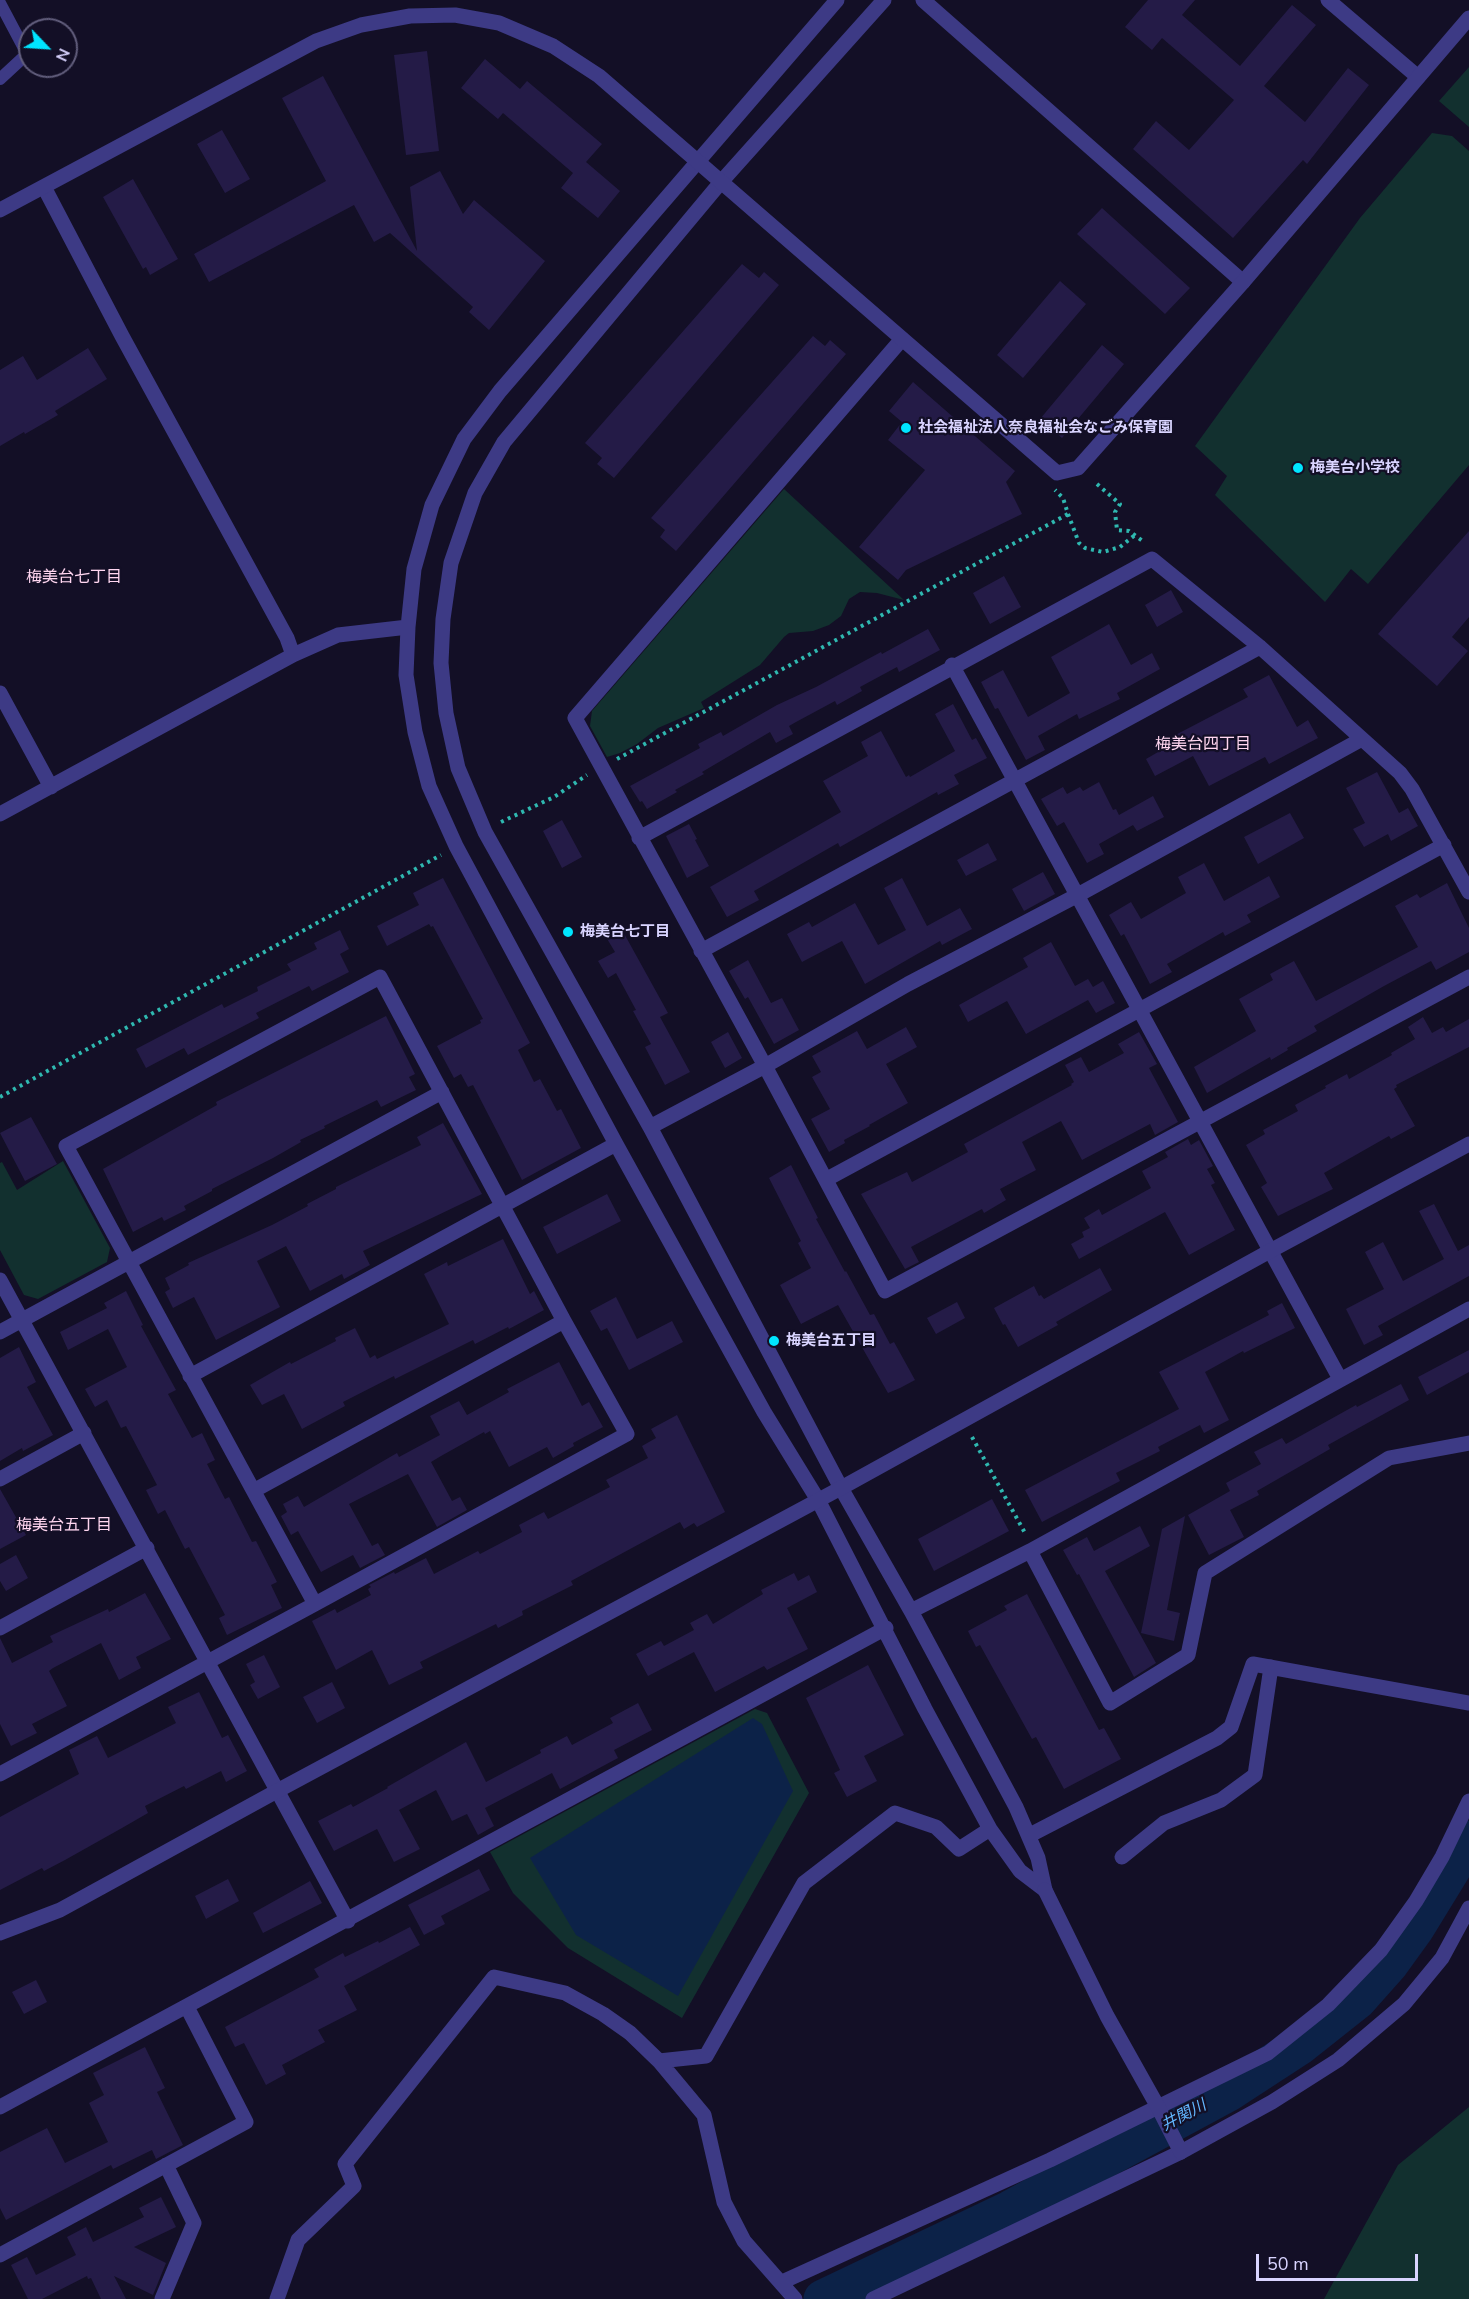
<!DOCTYPE html>
<meta charset="utf-8">
<style>
body{margin:0}
#map{position:relative;width:1469px;height:2299px;overflow:hidden;background:#130f26;font-family:"Nunito Sans",sans-serif}
canvas{display:block}
.north{position:absolute;left:18px;top:18px;width:60px;height:60px;box-sizing:border-box;background:#130f26;border:2px solid #625e7d;border-radius:50%;rotate:115deg;font-size:16px;font-weight:700;line-height:24px;text-align:center;color:#d9d4ff}
.north::after{content:'';display:block;margin:auto;width:21px;height:27px;background:#00e5ff;clip-path:polygon(50% 0,100% 100%,50% 72%,0 100%)}
.scale{position:absolute;left:1256px;top:2254px;width:162px;height:27px;box-sizing:border-box;border:3px solid #d9d4ff;border-top:0;padding-left:8px;font-size:18px;line-height:21px;white-space:nowrap;color:#d9d4ff;-webkit-text-stroke:4px #130f26;paint-order:stroke}
</style>
<div id="map">
<canvas width="1469" height="2299"></canvas>
<div class="north">N</div>
<div class="scale">50 m</div>
</div>
<script>
const c = document.querySelector('canvas').getContext('2d');
c.lineJoin = 'round';
function fillPath(path, color) { c.fillStyle = color; c.fill(path, 'evenodd'); }
const poly = rows => new Path2D(rows.map(r => 'M' + r).join(''));
function strokePath(path, color, width, dash) { c.strokeStyle = color; c.lineWidth = width; c.lineCap = dash ? 'butt' : 'round'; c.setLineDash(dash || []); c.stroke(path); }
function label(font, color, halo, rows, align = 'center') {
  c.font = font + ' "Nunito Sans","Noto Sans JP",sans-serif'; c.lineWidth = 4.5; c.setLineDash([]); c.textBaseline = 'middle'; c.strokeStyle = halo; c.fillStyle = color; for (const [text, x, y, turn = 0] of rows) {
    c.save(); c.translate(x, y); c.rotate((+turn || 0) * Math.PI / 180); c.textAlign = isNaN(turn) ? turn : align; if (halo) c.strokeText(text, 0, 0); c.fillText(text, 0, 0); c.restore();
  }
}
fillPath(poly([
 [1469,67,1469,127,1439,101],
 [1432,133,1452,136,1469,151,1469,465,1368,584,1351,569,1325,602,1215,495,1227,476,1195,446,1360,218],
 [784,489,904,600,877,593,860,592,849,599,841,616,829,625,813,631,789,633,784,637,760,665,701,702,704,708,658,728,637,744,620,753,607,757,590,726,592,711],
 [63,1161,110,1248,107,1262,38,1299,24,1295,0,1250,0,1163,2,1162,17,1190],
 [755,1709,767,1713,809,1793,682,2018,568,1948,513,1893,490,1852],
 [1469,2107,1469,2299,1324,2299,1398,2165]
]), '#12302f');
fillPath(poly([
 [753,1718,762,1724,793,1791,678,1996,576,1935,530,1858]
]), '#0c2248');
strokePath(poly([
 [823,2299,1010,2210,1230,2091,1299,2046,1357,2000,1389,1964,1415,1928,1469,1840]
]), '#0c2248', 39);
fillPath(poly([
 [1148,0,1195,0,1182,15,1240,66,1292,5,1316,25,1264,86,1305,122,1348,68,1369,85,1307,164,1303,160,1233,238,1133,149,1156,121,1189,150,1234,100,1162,38,1152,50,1125,27],
 [427,51,439,151,406,155,394,55],
 [485,59,520,89,527,81,602,144,586,162,620,191,598,218,561,188,573,173,503,113,498,119,461,88],
 [323,76,417,251,410,187,440,171,463,214,474,200,545,261,489,330,469,312,473,307,390,233,374,242,354,205,209,282,194,254,326,181,282,98],
 [222,130,250,179,225,193,197,144],
 [133,179,178,259,150,275,146,267,143,269,103,197],
 [1102,208,1190,288,1165,314,1077,234],
 [742,264,759,278,764,272,779,285,614,478,597,464,602,458,585,443],
 [1060,281,1086,304,1023,378,997,355],
 [813,336,825,346,830,340,846,354,676,551,660,537,665,530,651,518],
 [1102,345,1124,364,1062,438,1040,419],
 [88,348,107,379,55,411,58,415,25,434,24,432,0,446,0,370,23,356,37,380],
 [913,382,1015,471,1006,482,1022,514,906,570,898,580,859,547,925,470,888,440,902,422,889,411],
 [1469,531,1469,617,1452,637,1468,651,1437,686,1378,634],
 [1004,576,1021,607,990,624,973,593],
 [1171,590,1183,612,1157,627,1145,605],
 [1109,624,1131,665,1152,653,1160,669,1117,693,1120,699,1079,719,1077,714,1038,736,1045,750,1026,760,998,708,995,709,981,682,1003,670,1028,717,1070,693,1051,657],
 [928,629,940,650,899,672,897,667,860,687,862,691,837,705,835,701,796,722,789,726,793,734,776,743,770,732,702,772,704,774,675,790,677,792,647,809,642,801,640,802,630,786,700,748,698,744,721,732,723,736,777,705,816,687,881,652,882,654],
 [1269,675,1297,727,1308,720,1318,738,1269,764,1265,757,1209,786,1193,756,1155,776,1146,759,1165,748,1162,742,1248,697,1243,689],
 [953,704,972,740,976,738,987,758,954,775,959,784,938,795,937,792,840,847,838,843,754,891,759,900,727,917,710,887,841,812,823,781,868,756,861,742,881,731,906,777,909,775,910,777,955,751,935,714],
 [1377,772,1399,813,1408,808,1418,826,1391,841,1388,834,1364,847,1353,829,1365,823,1346,788],
 [1099,782,1113,810,1116,809,1119,815,1153,796,1164,817,1137,831,1133,825,1099,844,1104,854,1087,863,1064,822,1057,826,1041,799,1063,787,1067,794,1080,787,1083,791],
 [1290,813,1304,838,1258,864,1244,837],
 [562,820,582,857,562,868,543,831],
 [689,824,697,839,695,840,709,866,687,878,666,836],
 [988,843,997,860,966,876,957,860],
 [1204,863,1224,901,1269,876,1280,897,1247,915,1251,922,1225,936,1223,932,1167,964,1172,972,1150,984,1124,934,1121,936,1109,915,1131,902,1141,919,1186,893,1178,877],
 [1043,872,1055,894,1024,911,1012,889],
 [443,878,530,1043,518,1050,534,1082,540,1079,557,1111,561,1109,581,1148,522,1180,473,1085,468,1087,461,1074,454,1078,437,1046,481,1023,480,1020,483,1019,433,926,431,927,429,924,387,946,377,926,419,905,413,893],
 [902,878,927,926,960,908,972,929,942,945,940,941,865,984,842,941,802,962,787,934,809,922,812,927,855,903,878,945,906,930,884,888],
 [1447,883,1469,928,1469,952,1436,970,1431,961,1384,986,1314,1026,1317,1031,1287,1048,1288,1050,1271,1060,1270,1057,1207,1093,1194,1067,1256,1031,1239,999,1273,980,1270,974,1294,961,1316,1001,1418,947,1395,906,1417,894,1420,898],
 [621,928,668,1013,660,1017,690,1072,665,1085,645,1047,651,1044,633,1011,636,1010,616,973,608,978,598,961,615,952,606,937],
 [340,930,349,949,340,954,349,972,312,991,309,986,256,1013,259,1018,188,1055,184,1048,146,1068,136,1049,222,1004,224,1008,258,991,257,987,291,970,287,964,317,949,314,943],
 [1051,942,1075,986,1088,979,1093,987,1103,981,1115,1003,1096,1013,1088,1000,1026,1034,1007,1001,968,1022,959,1005,1028,967,1023,958],
 [748,960,771,1003,782,998,799,1030,774,1044,748,997,745,999,729,971],
 [386,1016,415,1074,409,1077,416,1090,381,1107,377,1100,324,1126,325,1128,300,1140,301,1142,273,1158,212,1189,212,1191,184,1206,186,1210,164,1221,162,1217,133,1232,103,1169,217,1105,216,1102],
 [1423,1017,1432,1033,1443,1027,1446,1032,1469,1019,1469,1047,1396,1085,1397,1087,1394,1089,1415,1126,1391,1139,1389,1136,1324,1173,1333,1189,1278,1216,1261,1187,1267,1183,1246,1145,1265,1134,1263,1130,1298,1111,1295,1105,1326,1088,1325,1086,1347,1074,1349,1079,1392,1055,1391,1053,1415,1039,1408,1027],
 [906,1027,917,1047,886,1064,908,1103,869,1125,870,1126,844,1140,845,1143,829,1152,811,1119,830,1109,812,1077,821,1072,812,1056,857,1031,867,1049],
 [728,1032,742,1058,725,1068,711,1042],
 [1139,1032,1157,1064,1149,1068,1178,1122,1155,1135,1150,1124,1082,1160,1061,1121,1022,1142,1036,1170,1000,1189,1006,1200,984,1213,982,1209,911,1247,919,1262,905,1269,861,1194,907,1172,912,1182,968,1152,964,1144,1072,1085,1071,1084,1074,1082,1065,1065,1081,1057,1089,1072,1124,1053,1118,1044],
 [31,1117,57,1164,25,1181,0,1133],
 [443,1123,482,1194,363,1251,370,1265,344,1279,342,1274,310,1291,286,1246,257,1261,280,1307,216,1340,194,1297,173,1308,165,1292,170,1289,165,1278,189,1265,188,1263,272,1225,308,1206,307,1204,336,1189,336,1187,421,1145,417,1137],
 [1188,1139,1191,1145,1199,1140,1213,1166,1207,1169,1215,1183,1211,1185,1235,1230,1189,1255,1165,1212,1079,1259,1071,1244,1084,1237,1082,1232,1090,1228,1084,1218,1099,1209,1102,1215,1151,1188,1142,1171,1168,1157,1165,1152],
 [791,1165,818,1218,816,1219,845,1272,846,1271,870,1315,874,1314,890,1344,894,1342,915,1380,900,1388,888,1393,838,1305,801,1324,780,1285,811,1268,798,1243,801,1241,769,1178],
 [607,1194,621,1221,557,1254,543,1227],
 [1434,1204,1458,1251,1469,1245,1469,1276,1378,1326,1383,1335,1364,1345,1346,1309,1384,1289,1365,1252,1383,1242,1403,1281,1444,1259,1419,1211],
 [503,1239,530,1294,534,1291,544,1310,509,1329,508,1327,475,1344,473,1340,395,1379,394,1376,343,1402,345,1406,302,1429,284,1394,262,1405,250,1385,290,1362,291,1364,336,1341,335,1338,355,1328,370,1358,375,1355,377,1359,449,1324,424,1274,447,1262,448,1266],
 [1100,1268,1112,1290,1056,1322,1058,1325,1018,1347,1005,1324,1003,1325,994,1308,1034,1286,1039,1296,1041,1295,1044,1299],
 [126,1291,143,1325,141,1326,176,1390,168,1394,192,1438,202,1433,215,1460,207,1464,225,1499,229,1497,252,1542,256,1541,277,1582,271,1585,282,1608,227,1635,219,1618,225,1615,189,1547,185,1549,165,1510,158,1514,146,1490,157,1485,126,1426,121,1428,107,1400,95,1407,85,1389,127,1367,108,1329,68,1350,60,1332,107,1308,104,1303],
 [616,1297,637,1339,672,1321,683,1342,629,1370,607,1328,601,1331,590,1311],
 [957,1302,965,1318,936,1334,927,1318],
 [1282,1303,1295,1328,1244,1353,1243,1351,1205,1372,1229,1420,1204,1433,1200,1425,1158,1447,1160,1451,1116,1473,1120,1481,1042,1522,1025,1490,1179,1409,1159,1372,1269,1315,1267,1311],
 [19,1347,36,1382,27,1387,53,1435,23,1451,22,1448,0,1461,0,1358],
 [1469,1350,1469,1372,1427,1395,1418,1377],
 [559,1362,582,1406,589,1402,603,1427,573,1443,574,1446,553,1458,547,1447,509,1467,490,1431,485,1434,484,1432,441,1456,431,1462,452,1501,460,1497,467,1510,437,1527,408,1474,349,1504,372,1546,378,1543,385,1555,360,1568,353,1555,321,1572,298,1531,291,1535,281,1516,287,1512,283,1504,298,1496,304,1507,397,1453,399,1457,440,1435,430,1416,459,1401,467,1415,509,1392,507,1389],
 [1401,1384,1409,1400,1328,1445,1330,1449,1257,1491,1259,1495,1230,1510,1244,1537,1209,1555,1188,1515,1230,1491,1226,1483,1261,1464,1254,1452,1282,1438,1286,1444,1356,1405,1357,1407],
 [677,1415,725,1512,697,1527,694,1523,684,1529,680,1522,571,1581,573,1585,522,1611,523,1615,498,1628,496,1624,420,1662,423,1668,389,1685,372,1650,336,1670,312,1621,335,1609,337,1613,371,1595,368,1589,371,1587,369,1585,394,1572,395,1574,426,1558,434,1574,478,1551,480,1554,522,1532,519,1525,544,1512,548,1519,610,1487,606,1480,648,1458,642,1446,656,1438,651,1429],
 [0,1489,26,1535,0,1549],
 [992,1499,1009,1531,934,1571,918,1539],
 [1185,1516,1167,1610,1180,1613,1174,1641,1141,1633,1162,1529],
 [1140,1526,1150,1546,1105,1571,1156,1663,1134,1677,1079,1574,1077,1575,1063,1550,1087,1537,1094,1551],
 [16,1555,28,1578,6,1591,0,1581,0,1564],
 [794,1573,798,1581,809,1575,817,1592,787,1608,808,1649,767,1670,764,1666,715,1692,694,1652,648,1676,636,1654,661,1641,664,1646,694,1630,690,1623,707,1614,713,1624,763,1594,761,1590],
 [145,1593,171,1639,136,1657,141,1668,119,1680,101,1643,53,1668,49,1671,67,1706,32,1724,37,1733,11,1746,0,1724,0,1638,12,1663,53,1642,50,1636,108,1609,109,1612],
 [1027,1594,1099,1730,1104,1728,1121,1759,1064,1789,1036,1737,1032,1739,980,1645,976,1647,968,1631,1007,1610,1004,1606],
 [264,1655,280,1687,258,1699,250,1685,255,1682,246,1664],
 [868,1665,904,1735,864,1756,877,1781,847,1797,834,1773,840,1770,806,1698],
 [332,1682,345,1708,317,1723,303,1697],
 [199,1692,222,1738,228,1735,247,1771,226,1782,221,1771,186,1789,184,1786,145,1806,148,1813,122,1828,65,1860,44,1871,42,1868,0,1890,0,1817,79,1774,69,1750,97,1736,108,1758,176,1723,168,1707],
 [638,1703,652,1730,614,1750,618,1758,560,1789,552,1773,485,1808,494,1826,478,1835,467,1814,452,1821,436,1790,399,1810,420,1849,394,1862,377,1829,334,1851,318,1821,351,1804,353,1807,388,1788,387,1787,466,1742,486,1782,541,1753,540,1750,567,1736,572,1745,613,1723,610,1718],
 [479,1869,490,1890,441,1916,445,1924,424,1935,408,1905],
 [228,1879,239,1901,206,1919,195,1896],
 [310,1881,322,1903,263,1933,253,1913],
 [410,1927,420,1945,344,1986,357,2010,318,2030,325,2042,282,2065,286,2074,266,2085,244,2043,235,2047,225,2027,319,1977,314,1969,343,1953,345,1957,378,1941,379,1943],
 [36,1980,47,2002,24,2014,12,1992],
 [145,2047,165,2088,157,2092,183,2145,156,2159,152,2150,113,2169,111,2165,6,2220,0,2208,0,2152,47,2128,65,2163,108,2142,89,2103,104,2095,93,2073],
 [161,2197,176,2227,134,2247,166,2263,153,2295,114,2276,126,2299,101,2299,91,2278,88,2279,87,2276,42,2299,28,2299,11,2265,27,2257,36,2275,76,2255,67,2237,86,2227,93,2242,144,2217,139,2208]
]), '#241b47');
strokePath(poly([
 [1097,484,1120,504,1115,512,1117,530,1129,531,1144,542],
 [1068,514,1079,543,1085,548,1103,552,1120,547,1135,535],
 [617,759,1068,514,1063,498,1055,490],
 [501,822,554,797,587,775],
 [0,1097,441,855],
 [972,1437,1025,1533]
]), '#2fb8b0', 4, [3, 4.5]);
strokePath(poly([
 [0,3,27,54,0,79]
]), '#3d3a85', 12);
strokePath(poly([
 [837,0,500,391,464,439,432,505,414,569,408,627,406,675,415,732,429,786,456,846,616,1144,764,1412,818,1500,925,1709,990,1829,1020,1871,1045,1890],
 [884,0,721,182,504,442,475,493,451,563,443,619,441,663,446,713,458,768,485,832,650,1127,841,1488,911,1611,1016,1807,1038,1858,1045,1890],
 [923,0,1243,282],
 [1328,0,1418,77],
 [44,187,122,336,287,638,293,655],
 [902,339,575,718,765,1066,885,1291,1469,977],
 [952,665,1340,1379],
 [0,693,51,787],
 [0,814,293,655,338,635,408,627],
 [639,838,1152,559,1260,647,1400,773,1412,789,1469,892],
 [701,951,1260,647],
 [650,1127,765,1066,908,984,1076,896,1362,739],
 [827,1179,1444,845],
 [0,1280,348,1921],
 [0,1332,442,1092],
 [190,1376,616,1144],
 [0,1479,84,1433],
 [255,1490,564,1321],
 [1030,1551,1110,1703,1188,1655,1205,1573,1389,1458,1469,1443],
 [911,1611,1030,1551,1469,1309],
 [0,1628,147,1548],
 [0,1774,315,1604,627,1434,564,1321,380,977,66,1146,315,1604],
 [1030,1835,1217,1738,1231,1727,1253,1664,1469,1703],
 [1122,1857,1164,1823,1221,1800,1255,1775,1271,1667],
 [659,2061,706,2056,804,1883,895,1813,936,1827,959,1849,990,1829],
 [0,2107,886,1628],
 [0,2255,246,2122,187,2007],
 [782,2282,1050,2160,1268,2053,1328,2005,1381,1950,1416,1901,1442,1857,1469,1801],
 [162,2299,194,2223,166,2165],
 [277,2299,298,2240,354,2186,345,2164,494,1977,565,1993,603,2014,630,2033,659,2061,704,2115,724,2202,744,2241,795,2299],
 [873,2299,1181,2152]
]), '#3d3a85', 15);
strokePath(poly([
 [0,210,316,41,361,25,410,16,455,15,499,23,553,46,599,76,1057,473,1078,468,1243,282,1469,18],
 [1045,1890,1107,2016,1158,2107,1181,2152,1272,2102,1338,2060,1404,2004,1442,1958,1469,1908],
 [0,1933,60,1910,277,1791,841,1488,1270,1251,1469,1144]
]), '#3d3a85', 15);
for (const [x, y, r, color] of [
 [906,428,6,"#00e5ff"],
 [1298,468,6,"#00e5ff"],
 [568,932,6,"#00e5ff"],
 [774,1341,6,"#00e5ff"]
]) { const dot = new Path2D(); dot.arc(x, y, r, 0, 2 * Math.PI); c.fillStyle = color; c.fill(dot); strokePath(dot, '#130f26', 2); }
label('bold 15px', '#d9d4ff', '#130f26', [
 ["社会福祉法人奈良福祉会なごみ保育園",918,428],
 ["梅美台小学校",1310,468],
 ["梅美台七丁目",580,932],
 ["梅美台五丁目",786,1341]
], 'left');
label('16px', '#ffd6f0', '#130f26', [
 ["梅美台七丁目",74,578],
 ["梅美台四丁目",1203,745],
 ["梅美台五丁目",64,1526]
]);
label('italic 16px', '#62b6ff', '#130f26', [
 ["井関川",1184,2116,-28]
]);
</script>
